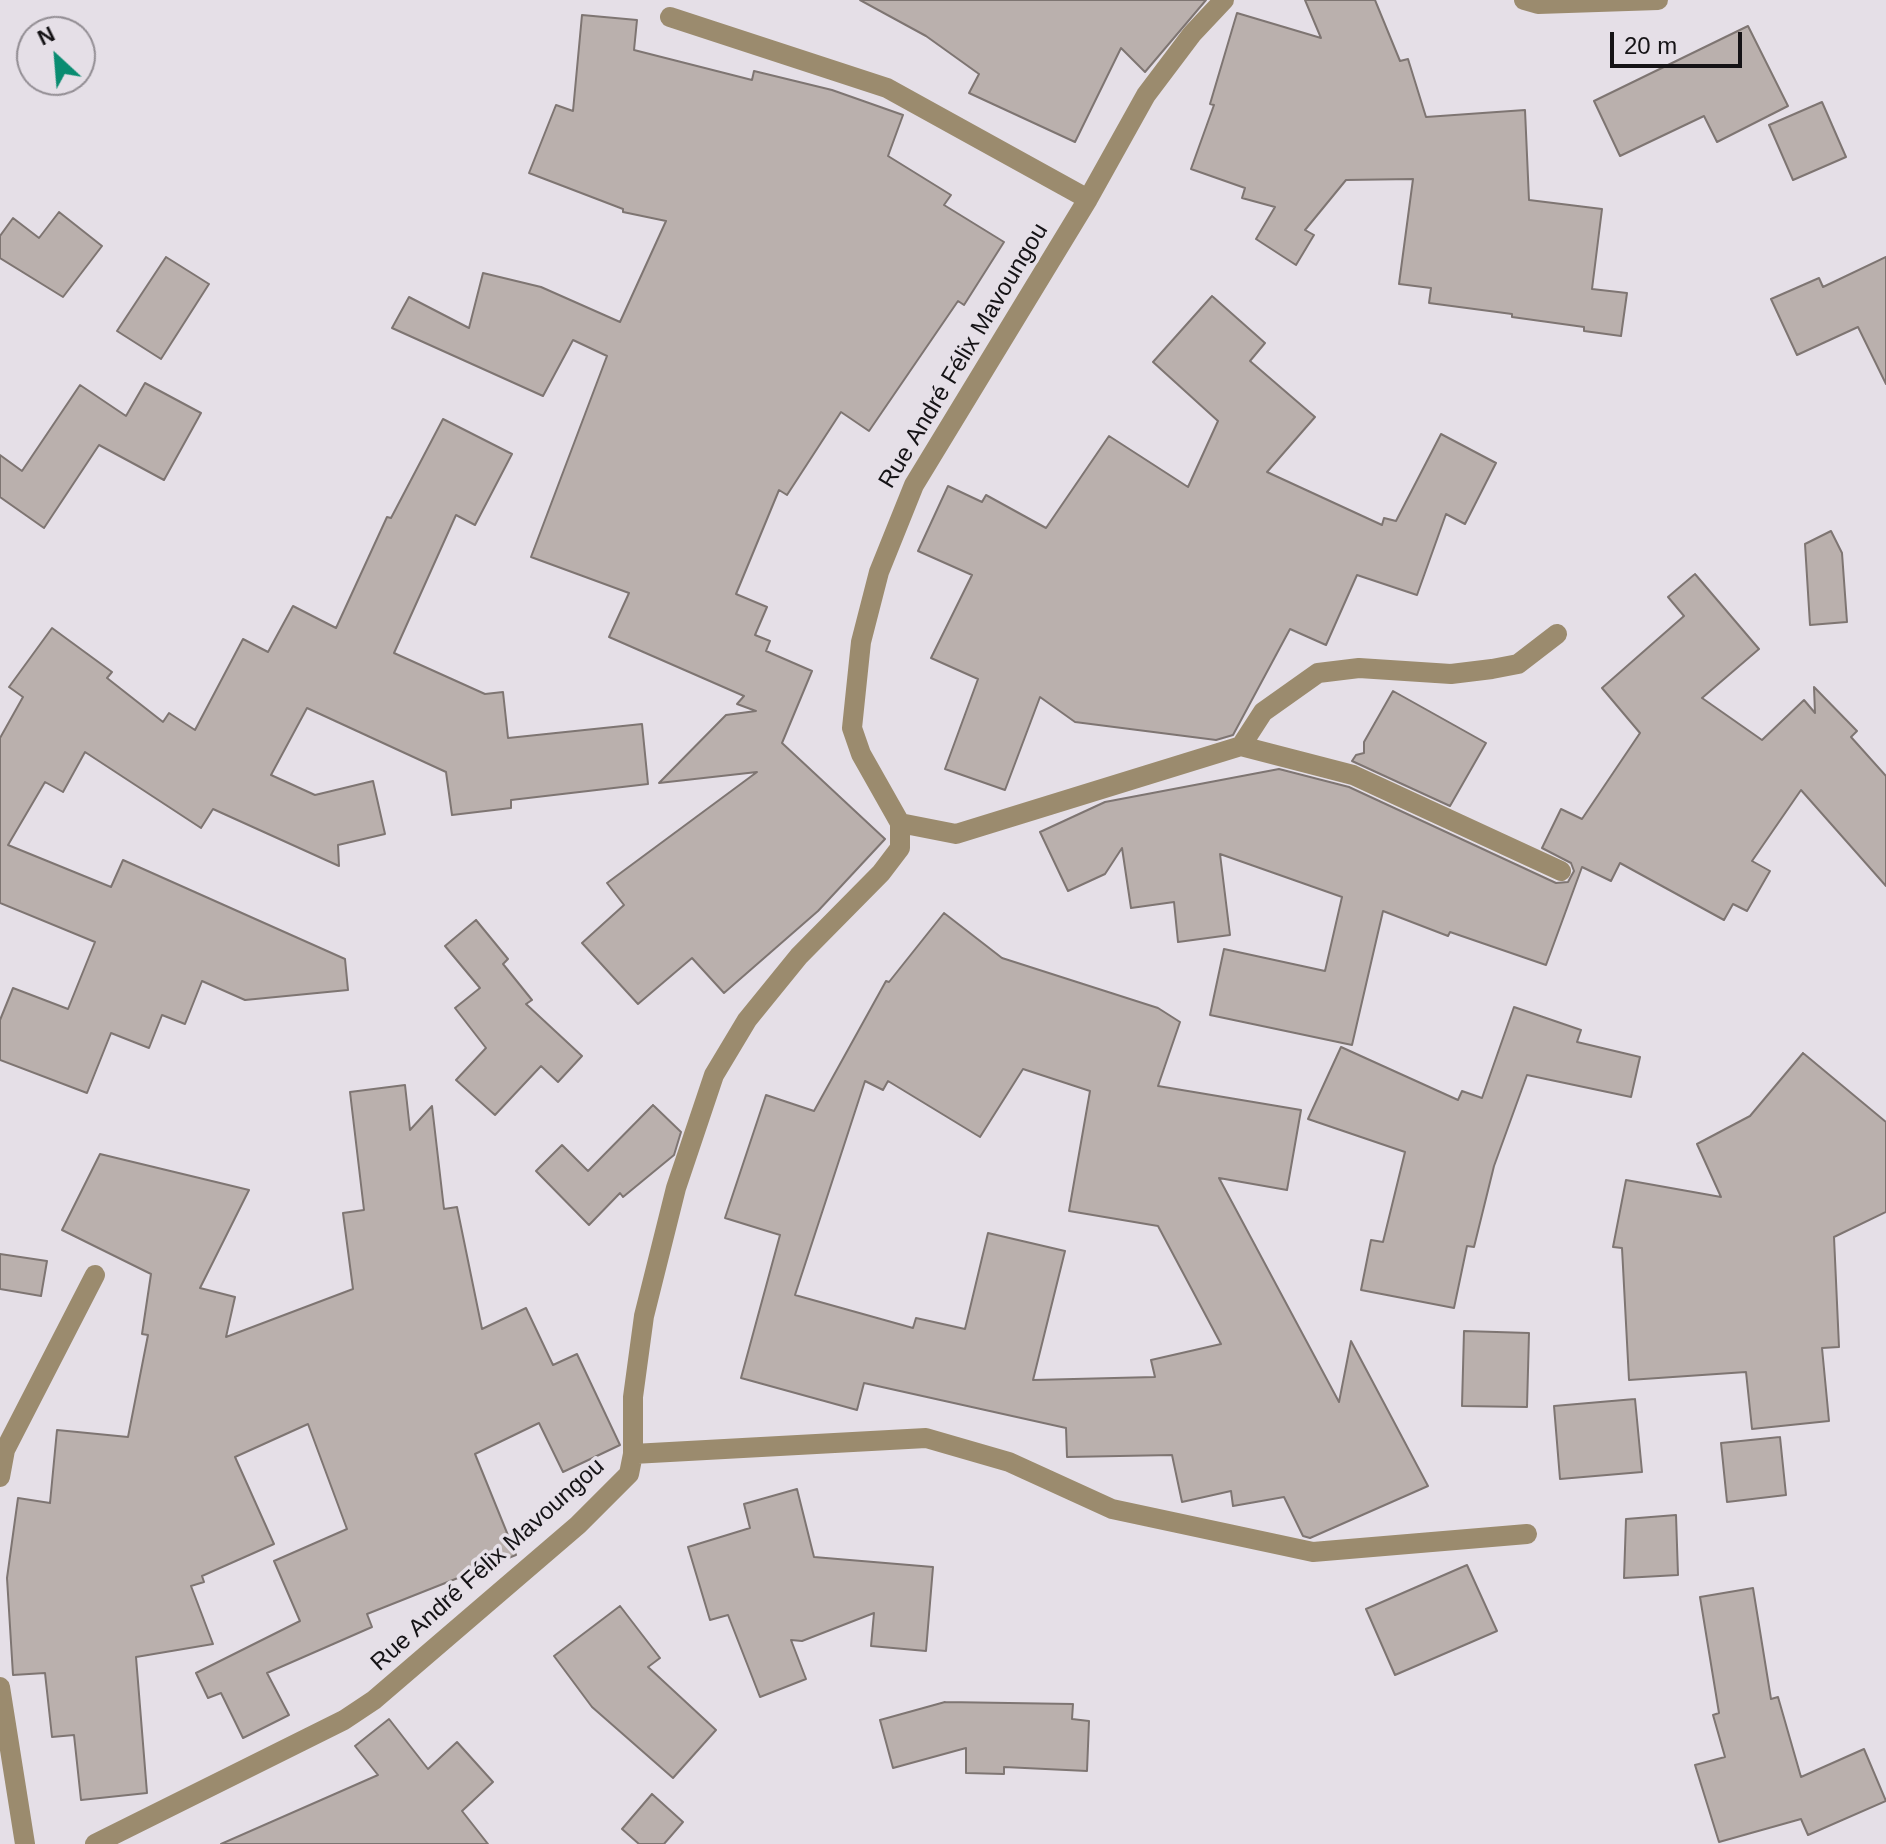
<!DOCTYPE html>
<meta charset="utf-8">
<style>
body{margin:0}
#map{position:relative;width:1886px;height:1844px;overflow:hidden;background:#e5dfe7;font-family:Helvetica,sans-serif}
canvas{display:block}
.north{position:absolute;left:16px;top:16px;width:80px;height:80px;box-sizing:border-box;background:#e5dfe7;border:2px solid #928d93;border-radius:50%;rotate:334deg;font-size:22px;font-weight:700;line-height:32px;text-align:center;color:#151316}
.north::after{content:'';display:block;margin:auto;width:28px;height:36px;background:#098c71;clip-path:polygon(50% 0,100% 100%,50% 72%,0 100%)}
.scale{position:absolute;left:1610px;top:32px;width:132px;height:36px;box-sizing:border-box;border:4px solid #151316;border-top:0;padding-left:10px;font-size:24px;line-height:28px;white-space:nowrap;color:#151316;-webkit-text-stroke:6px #e5dfe7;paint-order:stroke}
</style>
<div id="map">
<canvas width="1886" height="1844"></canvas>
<div class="north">N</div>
<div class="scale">20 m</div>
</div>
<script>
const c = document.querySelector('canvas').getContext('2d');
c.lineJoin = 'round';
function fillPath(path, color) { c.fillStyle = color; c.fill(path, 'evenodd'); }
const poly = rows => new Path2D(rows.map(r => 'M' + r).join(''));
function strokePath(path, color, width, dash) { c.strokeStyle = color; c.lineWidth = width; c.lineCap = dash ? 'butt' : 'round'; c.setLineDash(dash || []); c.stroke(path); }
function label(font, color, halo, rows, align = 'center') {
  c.font = font + ' Helvetica,sans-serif'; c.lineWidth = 7; c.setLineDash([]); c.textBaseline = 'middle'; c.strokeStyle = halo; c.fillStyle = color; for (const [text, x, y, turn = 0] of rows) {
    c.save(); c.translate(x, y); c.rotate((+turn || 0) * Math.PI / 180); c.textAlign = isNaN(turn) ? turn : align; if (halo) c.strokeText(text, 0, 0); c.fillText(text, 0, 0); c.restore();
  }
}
const building = poly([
 [860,0,1206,0,1145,72,1121,48,1075,142,969,93,979,74,926,36,860,0],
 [1305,0,1375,0,1400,61,1408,59,1426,117,1525,110,1529,200,1602,209,1592,289,1627,293,1621,336,1584,331,1584,327,1512,317,1512,314,1429,303,1431,288,1399,284,1413,179,1346,180,1305,230,1314,235,1296,265,1256,239,1275,207,1242,198,1245,188,1191,169,1214,105,1210,104,1237,13,1321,38,1305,0],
 [582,15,637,20,634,50,752,80,754,71,832,90,903,115,888,156,951,195,944,205,1004,242,964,305,958,301,869,431,841,412,787,495,779,490,736,594,767,607,755,635,770,641,766,651,812,671,782,743,885,839,818,911,724,993,692,958,638,1004,582,943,624,905,607,883,757,772,659,783,726,715,756,711,737,704,744,696,609,637,629,593,531,557,607,356,573,340,543,396,392,328,409,297,469,328,483,273,541,287,620,322,666,221,623,212,623,209,529,173,556,105,573,111,582,15],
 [1748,26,1788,106,1717,142,1704,116,1620,156,1594,101,1748,26],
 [1822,102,1846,157,1793,180,1769,125,1822,102],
 [59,212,102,246,63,297,0,258,0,236,13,218,39,238,59,212],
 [166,257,209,284,161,359,117,331,166,257],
 [1886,257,1886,384,1858,327,1797,355,1771,299,1819,278,1823,287,1886,257],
 [1212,296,1265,343,1250,361,1315,417,1267,472,1382,525,1384,518,1396,521,1441,434,1496,463,1465,524,1446,514,1417,595,1357,575,1326,645,1290,629,1233,735,1216,740,1075,722,1040,697,1005,790,945,769,978,679,931,658,972,575,918,551,948,486,982,502,986,495,1046,528,1109,436,1188,487,1218,421,1153,362,1212,296],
 [145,383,201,413,164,480,99,445,44,528,0,497,0,455,22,471,80,385,126,416,145,383],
 [443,419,512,454,475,525,456,515,394,653,485,694,503,692,508,738,642,724,648,784,511,800,511,808,452,815,446,772,307,708,271,775,315,795,373,781,385,834,338,845,339,866,213,809,201,828,85,752,63,792,45,782,8,845,111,887,123,860,345,959,348,990,245,1000,202,981,185,1024,162,1015,149,1048,111,1033,87,1093,0,1060,0,1020,13,988,68,1009,95,942,0,903,0,738,23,697,9,687,52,628,112,672,107,678,163,722,169,713,195,730,243,639,268,652,293,606,336,628,387,517,391,518,443,419],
 [1831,531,1842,553,1847,622,1810,625,1805,544,1831,531],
 [1695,574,1759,649,1702,698,1762,740,1804,700,1815,713,1814,687,1857,731,1851,737,1886,776,1886,886,1801,790,1752,861,1770,871,1747,911,1733,904,1724,920,1620,863,1611,881,1582,867,1546,965,1450,932,1448,936,1383,911,1352,1045,1210,1015,1224,949,1325,971,1342,897,1220,854,1230,935,1178,942,1174,902,1131,908,1122,848,1105,874,1068,891,1040,832,1105,802,1279,769,1349,787,1556,883,1568,882,1574,871,1571,863,1542,848,1561,809,1582,819,1640,733,1602,688,1684,616,1668,597,1695,574],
 [1393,691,1486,743,1450,806,1352,761,1356,755,1364,753,1364,742,1393,691],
 [944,913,1002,958,1158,1008,1180,1022,1158,1086,1301,1110,1287,1190,1219,1178,1339,1402,1351,1341,1428,1486,1310,1538,1303,1536,1284,1497,1233,1506,1231,1491,1182,1502,1172,1455,1067,1457,1066,1428,864,1383,857,1410,741,1378,780,1235,725,1218,766,1095,814,1111,886,981,889,982,944,913],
 [1023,1069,1090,1091,1069,1211,1158,1226,1221,1344,1151,1360,1155,1377,1033,1380,1065,1251,988,1233,965,1329,916,1318,913,1328,795,1295,865,1081,883,1090,888,1081,980,1137,1023,1069],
 [476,920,508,959,503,964,532,1000,526,1004,582,1056,558,1082,541,1066,495,1115,456,1080,486,1048,455,1008,480,988,445,946,476,920],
 [1514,1007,1581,1030,1577,1042,1640,1057,1631,1097,1527,1075,1494,1166,1474,1247,1467,1246,1454,1308,1361,1290,1371,1240,1383,1242,1405,1152,1308,1119,1341,1047,1458,1100,1462,1091,1482,1098,1514,1007],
 [1803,1053,1886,1122,1886,1212,1834,1237,1839,1347,1822,1348,1829,1421,1752,1429,1746,1372,1629,1380,1622,1248,1613,1247,1626,1180,1721,1197,1697,1144,1750,1116,1803,1053],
 [405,1085,410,1130,432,1106,444,1209,457,1207,482,1329,526,1308,553,1365,577,1354,620,1445,563,1472,539,1423,475,1454,516,1555,367,1614,372,1627,267,1673,289,1715,243,1738,221,1693,208,1698,196,1673,300,1621,274,1561,347,1529,308,1424,235,1457,274,1544,202,1576,204,1582,191,1586,213,1644,136,1657,147,1793,81,1800,74,1735,52,1737,45,1673,13,1675,7,1578,18,1498,50,1503,57,1430,128,1437,148,1335,142,1334,151,1274,62,1230,100,1154,249,1190,200,1288,235,1297,226,1337,353,1289,343,1213,364,1210,350,1092,405,1085],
 [653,1105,681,1132,674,1155,623,1197,620,1193,589,1225,536,1171,562,1145,588,1171,653,1105],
 [0,1254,47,1261,41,1296,0,1289,0,1254],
 [1464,1331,1529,1333,1527,1407,1462,1406,1464,1331],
 [1635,1399,1642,1472,1560,1479,1554,1406,1635,1399],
 [1780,1437,1786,1495,1727,1502,1721,1443,1780,1437],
 [797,1489,814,1557,933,1567,926,1651,871,1646,874,1613,802,1641,791,1640,806,1679,760,1697,728,1615,710,1620,688,1547,750,1528,744,1504,797,1489],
 [1676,1515,1678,1575,1624,1578,1626,1519,1676,1515],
 [1467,1565,1497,1631,1395,1675,1366,1609,1467,1565],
 [1753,1588,1771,1699,1778,1697,1801,1777,1864,1749,1886,1801,1808,1835,1801,1819,1719,1842,1695,1765,1725,1757,1713,1715,1719,1713,1700,1597,1753,1588],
 [620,1606,660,1658,648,1667,716,1730,673,1778,592,1707,554,1656,620,1606],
 [945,1702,1073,1704,1072,1719,1089,1721,1087,1771,1004,1767,1004,1774,966,1773,966,1748,893,1768,880,1720,945,1702],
 [389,1719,428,1769,457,1742,493,1782,462,1811,488,1844,221,1844,378,1775,355,1746,389,1719],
 [652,1794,683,1822,664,1844,639,1844,622,1829,652,1794]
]);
fillPath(building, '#bab0ad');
strokePath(building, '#7e7572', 2);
strokePath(poly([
 [1524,0,1538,4,1658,0],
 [670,17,887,88,1088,199],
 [1241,746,1353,775,1561,871],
 [900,823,956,834,1241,746,1263,712,1318,673,1359,668,1451,674,1492,669,1518,664,1557,634],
 [633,1454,926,1438,1009,1462,1112,1509,1313,1552,1527,1534],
 [0,1477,5,1450,95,1275],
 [0,1687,25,1844],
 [95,1844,344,1720,374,1700,578,1525,629,1474,633,1454,633,1397,644,1316,676,1188,714,1075,747,1020,799,956,881,873,900,848,900,823,861,754,852,728,861,642,879,572,914,485,1088,199,1146,95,1192,34,1224,0]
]), '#9b8b6e', 20);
label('24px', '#151316', '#e5dfe7', [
 ["Rue André Félix Mavoungou",964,356,-59],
 ["Rue André Félix Mavoungou",488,1565,-42]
]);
</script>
